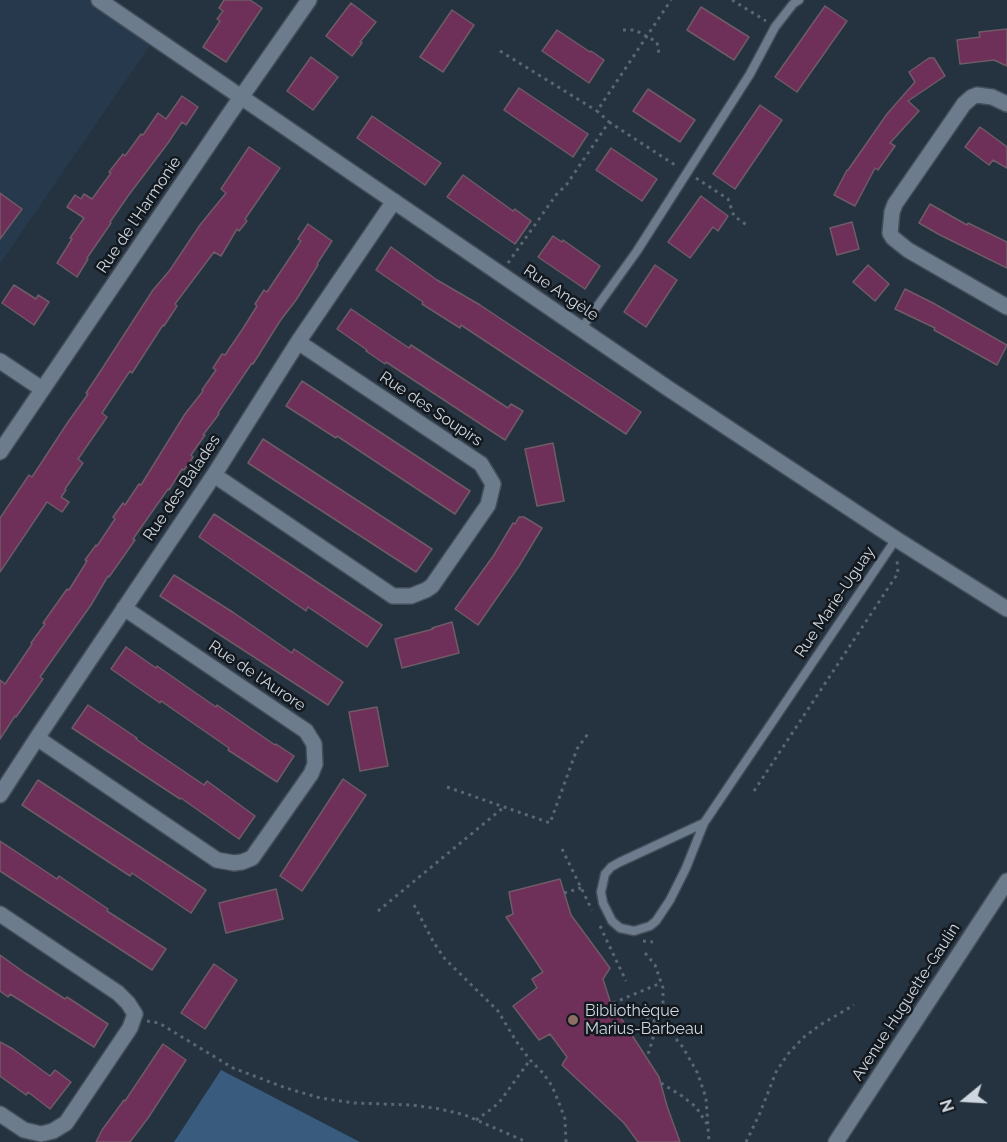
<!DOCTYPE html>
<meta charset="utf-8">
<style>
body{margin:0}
#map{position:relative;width:1007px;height:1142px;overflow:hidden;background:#25323f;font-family:Raleway,sans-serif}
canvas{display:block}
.north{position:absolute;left:935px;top:1070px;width:60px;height:60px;-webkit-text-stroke:4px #13191f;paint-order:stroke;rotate:252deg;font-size:16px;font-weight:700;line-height:24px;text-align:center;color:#ced6df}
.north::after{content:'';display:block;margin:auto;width:21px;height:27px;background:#ced6df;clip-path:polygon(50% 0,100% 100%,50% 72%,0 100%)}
</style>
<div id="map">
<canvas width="1007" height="1142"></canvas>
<div class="north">N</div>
</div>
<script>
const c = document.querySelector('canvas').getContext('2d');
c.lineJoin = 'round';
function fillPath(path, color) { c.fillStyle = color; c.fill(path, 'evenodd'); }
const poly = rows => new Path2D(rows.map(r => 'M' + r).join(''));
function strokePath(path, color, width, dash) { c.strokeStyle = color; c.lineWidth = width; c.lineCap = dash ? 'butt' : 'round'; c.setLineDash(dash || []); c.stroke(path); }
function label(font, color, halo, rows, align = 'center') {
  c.font = font + ' Raleway,sans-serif'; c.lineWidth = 5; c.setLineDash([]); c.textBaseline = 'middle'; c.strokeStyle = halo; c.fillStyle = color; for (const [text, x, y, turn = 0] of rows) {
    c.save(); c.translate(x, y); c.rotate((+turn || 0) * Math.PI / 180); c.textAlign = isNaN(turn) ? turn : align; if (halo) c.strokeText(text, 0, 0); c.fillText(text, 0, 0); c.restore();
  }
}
fillPath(poly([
 [0,0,99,0,155,38,0,264]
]), '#27394c');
fillPath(poly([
 [221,1070,360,1142,174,1142]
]), '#385b7e');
const building = poly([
 [224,0,250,0,262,8,226,62,203,47,220,21,217,19,223,11,219,8,224,0],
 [351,3,376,22,360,42,362,43,352,56,326,36,351,3],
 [825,6,847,21,797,92,775,77,825,6],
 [701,7,749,37,734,60,687,30,701,7],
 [452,10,474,25,443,72,420,57,452,10],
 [1007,29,1007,66,994,60,960,64,957,40,980,37,979,32,1007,29],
 [557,30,590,52,591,51,604,60,589,83,542,51,557,30],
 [311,57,338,77,313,110,287,91,311,57],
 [929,58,934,58,945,76,908,101,919,111,890,143,895,146,878,170,875,168,855,206,834,195,847,170,848,170,887,114,915,82,909,72,929,58],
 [519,88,588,134,573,157,504,110,519,88],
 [648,89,695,120,680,142,633,111,648,89],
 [182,96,198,107,186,125,182,122,168,143,128,196,110,222,111,223,87,258,88,259,77,277,57,263,72,239,70,238,84,218,67,207,75,195,81,199,84,194,92,199,111,173,109,172,123,154,125,156,141,134,143,135,158,113,166,119,182,96],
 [760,105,782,120,735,189,713,174,760,105],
 [372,116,441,163,425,185,357,138,372,116],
 [980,127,1007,147,1007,168,993,160,989,165,965,147,980,127],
 [249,147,280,168,245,219,247,221,239,231,237,229,221,256,214,252,175,304,177,306,164,326,163,325,132,373,130,371,102,413,107,417,78,459,83,463,65,489,66,490,61,497,69,502,62,512,47,502,0,572,0,518,29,475,32,477,68,422,88,394,86,393,98,375,153,290,170,270,200,225,226,193,221,189,249,147],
 [611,148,657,179,642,201,596,170,611,148],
 [463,175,513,211,515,209,531,221,515,244,447,197,463,175],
 [0,193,22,209,0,239,0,193],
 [701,196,728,216,718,231,713,227,690,258,668,242,701,196],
 [930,204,967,225,968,223,1007,242,1007,268,940,235,919,223,930,204],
 [852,222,859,249,837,255,830,228,852,222],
 [308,224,332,241,317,264,318,265,296,300,280,321,253,364,252,363,218,413,219,414,203,435,205,435,191,455,193,457,184,470,182,469,169,490,168,489,133,539,135,540,109,577,108,576,91,605,40,677,43,679,16,717,15,716,0,739,0,680,5,684,32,644,31,643,45,624,43,623,67,589,69,590,87,561,85,560,96,545,97,546,115,519,113,517,123,503,125,505,139,484,141,485,185,414,203,391,202,390,216,370,213,368,222,354,225,355,242,330,257,306,255,304,264,290,267,292,301,241,298,239,308,224],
 [553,236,562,242,563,240,600,266,585,289,538,257,553,236],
 [391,247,437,280,480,305,641,412,626,434,461,325,460,328,422,304,423,302,376,270,391,247],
 [655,265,677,280,646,327,624,312,655,265],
 [868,265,889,284,875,301,853,282,868,265],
 [14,285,36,299,38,295,49,302,34,325,2,303,14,285],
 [905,289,933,303,1007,345,997,365,934,330,935,328,895,309,905,289],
 [351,309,409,348,411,345,508,408,511,404,523,411,505,440,386,362,385,364,366,351,367,350,337,329,351,309],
 [302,381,470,491,455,514,337,436,336,438,286,406,302,381],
 [263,439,432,549,416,572,248,463,263,439],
 [553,443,564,501,537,506,525,449,553,443],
 [214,514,382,625,367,647,308,607,306,611,199,537,214,514],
 [519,517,524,517,542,528,519,566,478,625,455,609,494,555,513,523,515,524,519,517],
 [174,575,234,613,292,653,294,649,343,682,328,705,160,596,174,575],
 [452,622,459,653,402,668,395,639,433,629,432,628,452,622],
 [126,647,156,668,157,666,216,707,217,705,275,745,276,744,294,756,277,782,228,750,229,748,161,701,160,703,111,669,126,647],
 [88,705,137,738,136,739,204,785,207,781,255,816,239,839,181,798,180,799,72,728,88,705],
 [377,707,388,766,360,771,349,712,377,707],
 [343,779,366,795,302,891,280,876,343,779],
 [38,780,206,890,191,913,132,873,130,876,22,805,38,780],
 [0,841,57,879,59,876,108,909,107,911,166,949,152,970,0,871,0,841],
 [560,879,571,915,610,968,603,979,610,1001,659,1077,667,1106,680,1142,638,1142,624,1123,562,1065,567,1057,550,1034,539,1040,513,1006,537,988,532,979,543,972,506,917,513,914,509,892,560,879],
 [276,889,283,919,226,933,219,903,276,889],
 [0,955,25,973,65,999,67,997,108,1024,94,1047,10,994,8,997,0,991,0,955],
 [214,964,237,980,205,1029,181,1013,214,964],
 [0,1042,13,1049,50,1076,55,1070,71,1082,50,1109,28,1092,26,1095,0,1076,0,1042],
 [163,1044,186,1060,148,1118,130,1142,96,1142,102,1130,124,1100,125,1101,163,1044]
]);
fillPath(building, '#6e2f59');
strokePath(building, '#6f5b67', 1.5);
const service = poly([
 [581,329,637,251,750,74,775,27,793,4,799,0],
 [704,823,620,862,611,867,605,874,601,892,603,903,612,921,620,928,634,931,650,926,656,921,670,900,686,868,704,823,896,539]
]);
const minor = poly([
 [99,0,669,389,896,539,1007,609],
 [1007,104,992,97,977,95,972,97,964,104,895,204,892,212,890,233,893,238,908,250,1007,307],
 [0,361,42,389],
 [0,452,228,116,309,0],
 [214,475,393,596,411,596,426,590,432,586,488,505,493,484,481,464,298,342],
 [37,738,217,860,234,863,242,862,252,858,311,774,315,764,314,744,306,731,124,608],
 [0,795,37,738,214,475,298,342,394,201],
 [0,914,118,993,128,1003,135,1014,130,1028,66,1123,53,1131,41,1134,24,1130,0,1114],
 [836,1142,1007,881]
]);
strokePath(service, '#434e5a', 11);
strokePath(minor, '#434e5a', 18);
strokePath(poly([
 [732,0,766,21],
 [623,30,635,30,657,42,659,54],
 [500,51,597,111],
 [609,122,678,167],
 [696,178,728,199,734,216,748,226],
 [508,263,556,195,567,184,609,122,597,111,671,0],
 [447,787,550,823,577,749,590,731],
 [754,791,898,573,897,560],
 [562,849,592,910],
 [564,893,581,888],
 [414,905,434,943,445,959,498,1011,516,1041,530,1060,543,1073,552,1086,559,1103,565,1119,566,1142],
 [378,911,504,807],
 [600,926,626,981],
 [643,941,653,942],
 [645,953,655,965,663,988,663,1004,647,1058],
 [613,1003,661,983],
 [611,1004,657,1022,670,1032,682,1046,697,1072,703,1089,706,1098,709,1142],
 [147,1021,159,1023,233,1068,286,1088,320,1098,354,1103,412,1105,440,1109,465,1115,527,1142],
 [661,1083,682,1096,696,1107,707,1124],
 [476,1120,494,1107,501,1100,530,1060],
 [746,1142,760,1113,776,1072,788,1054,804,1037,820,1025,854,1005]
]), '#5a6671', 3, [3, 4.5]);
strokePath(service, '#6d7c8c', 8);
strokePath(minor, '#6d7c8c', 15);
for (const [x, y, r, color] of [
 [573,1020,6,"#8d6e63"]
]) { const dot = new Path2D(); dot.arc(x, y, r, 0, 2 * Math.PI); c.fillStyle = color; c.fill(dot); strokePath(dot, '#13191f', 2); }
label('16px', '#ced6df', '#13191f', [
 ["Rue de l'Harmonie",139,215,-56],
 ["Rue Angèle",561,293,34],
 ["Rue des Soupirs",431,409,34],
 ["Rue des Balades",182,488,-56],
 ["Rue Marie-Uguay",835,602,-56],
 ["Rue de l'Aurore",257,676,34],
 ["Avenue Huguette-Gaulin",906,1002,-57]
]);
label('16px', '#ced6df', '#13191f', [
 ["Bibliothèque",585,1011],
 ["Marius-Barbeau",585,1029]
], 'left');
</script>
